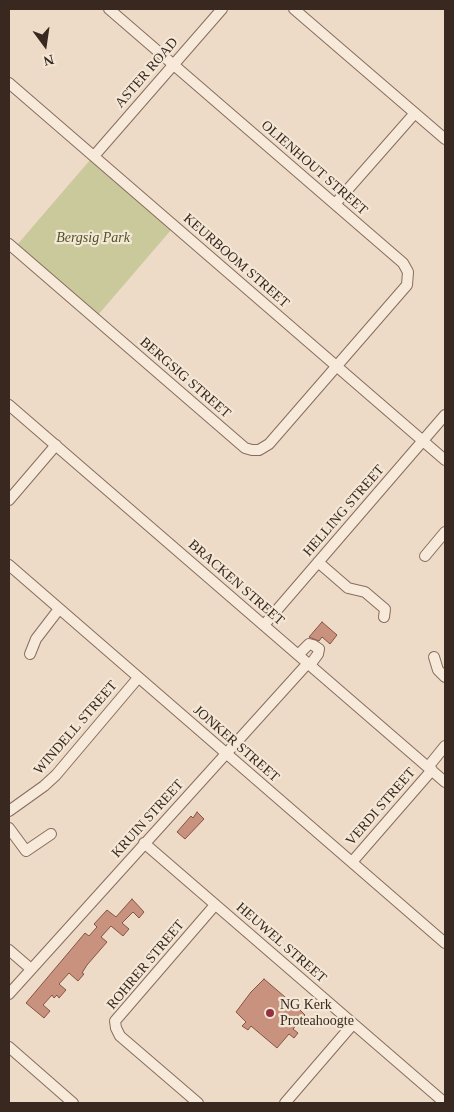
<!DOCTYPE html>
<style>
body{margin:0}
#map{position:relative;width:454px;height:1112px;overflow:hidden;background:#eddbc7;font-family:Georgia,serif}
canvas{display:block}
.frame{position:absolute;inset:0;border:10px solid #382820;pointer-events:none}
.north{position:absolute;left:20px;top:20px;width:50px;height:50px;-webkit-text-stroke:4px #f4e7d6;paint-order:stroke;rotate:166deg;font-size:14px;font-weight:700;line-height:20px;text-align:center;color:#382820}
.north::after{content:'';display:block;margin:auto;width:18px;height:22px;background:#382820;clip-path:polygon(50% 0,100% 100%,50% 72%,0 100%)}
</style>
<div id="map">
<canvas width="454" height="1112"></canvas>
<div class="frame"></div>
<div class="north">N</div>
</div>
<script>
const c = document.querySelector('canvas').getContext('2d');
c.lineJoin = 'round';
function fillPath(path, color) { c.fillStyle = color; c.fill(path, 'evenodd'); }
const poly = rows => new Path2D(rows.map(r => 'M' + r).join(''));
function strokePath(path, color, width, dash) { c.strokeStyle = color; c.lineWidth = width; c.lineCap = dash ? 'butt' : 'round'; c.setLineDash(dash || []); c.stroke(path); }
function label(font, color, halo, rows, align = 'center') {
  c.font = font + ' Georgia,serif'; c.lineWidth = 4.5; c.setLineDash([]); c.textBaseline = 'middle'; c.strokeStyle = halo; c.fillStyle = color; for (const [text, x, y, turn = 0] of rows) {
    c.save(); c.translate(x, y); c.rotate((+turn || 0) * Math.PI / 180); c.textAlign = isNaN(turn) ? turn : align; if (halo) c.strokeText(text, 0, 0); c.fillText(text, 0, 0); c.restore();
  }
}
fillPath(poly([
 [90,160,171,230,98,315,17,245]
]), '#cac99b');
const building = poly([
 [322,622,337,635,330,644,322,637,319,641,309,637,322,622],
 [197,812,204,819,185,839,177,832,191,816,193,818,197,812],
 [132,899,144,912,139,918,133,912,122,923,129,929,123,936,111,926,101,937,107,942,87,965,82,973,84,974,78,981,69,973,59,984,66,990,59,998,57,995,54,998,52,995,43,1005,50,1011,44,1018,26,1003,85,933,89,936,97,927,94,924,107,910,116,917,132,899],
 [264,979,292,1003,292,1002,305,1015,293,1029,298,1033,294,1038,289,1034,277,1048,251,1026,248,1030,242,1026,246,1022,236,1012,251,992,264,979]
]);
fillPath(building, '#c9927e');
strokePath(building, '#855444', 1);
const minor = poly([
 [294,9,445,139],
 [9,83,445,460],
 [94,156,222,9],
 [335,204,415,113],
 [9,244,245,448,252,450,259,450,269,444,407,285,408,272,403,263,109,9],
 [9,405,445,782],
 [9,500,56,445],
 [425,556,445,532],
 [318,562,348,588,365,592,385,609,384,617],
 [9,565,445,943],
 [264,625,445,415],
 [30,654,36,639,59,609],
 [298,655,309,644,313,645,319,649,318,654,310,665],
 [434,657,438,670,445,677],
 [428,767,445,746],
 [9,811,44,786,56,775,138,678],
 [9,828,26,851,51,834],
 [144,843,445,1103],
 [352,862,432,770],
 [9,950,31,969],
 [9,994,308,663],
 [9,1047,73,1103],
 [198,1103,120,1036,116,1028,115,1021,215,905],
 [285,1103,353,1024]
]);
strokePath(minor, '#876d5d', 12);
strokePath(minor, '#f7eada', 10);
for (const [x, y, r, color] of [
 [270,1013,5,"#94303f"]
]) { const dot = new Path2D(); dot.arc(x, y, r, 0, 2 * Math.PI); c.fillStyle = color; c.fill(dot); strokePath(dot, '#f4e7d6', 2); }
label('14px', '#382820', '#f4e7d6', [
 ["ASTER ROAD",147,73,-49],
 ["OLIENHOUT STREET",314,168,41],
 ["KEURBOOM STREET",236,261,41],
 ["BERGSIG STREET",185,378,41],
 ["HELLING STREET",344,511,-49],
 ["BRACKEN STREET",236,583,41],
 ["WINDELL STREET",76,728,-49],
 ["JONKER STREET",236,744,41],
 ["VERDI STREET",381,807,-49],
 ["KRUIN STREET",148,819,-48],
 ["HEUWEL STREET",281,943,41],
 ["ROHRER STREET",146,965,-50]
]);
label('italic 14px', '#4f5427', '#f4e7d6', [
 ["Bergsig Park",93,238]
]);
label('14px', '#382820', '#f4e7d6', [
 ["NG Kerk",280,1005],
 ["Proteahoogte",280,1021]
], 'left');
</script>
